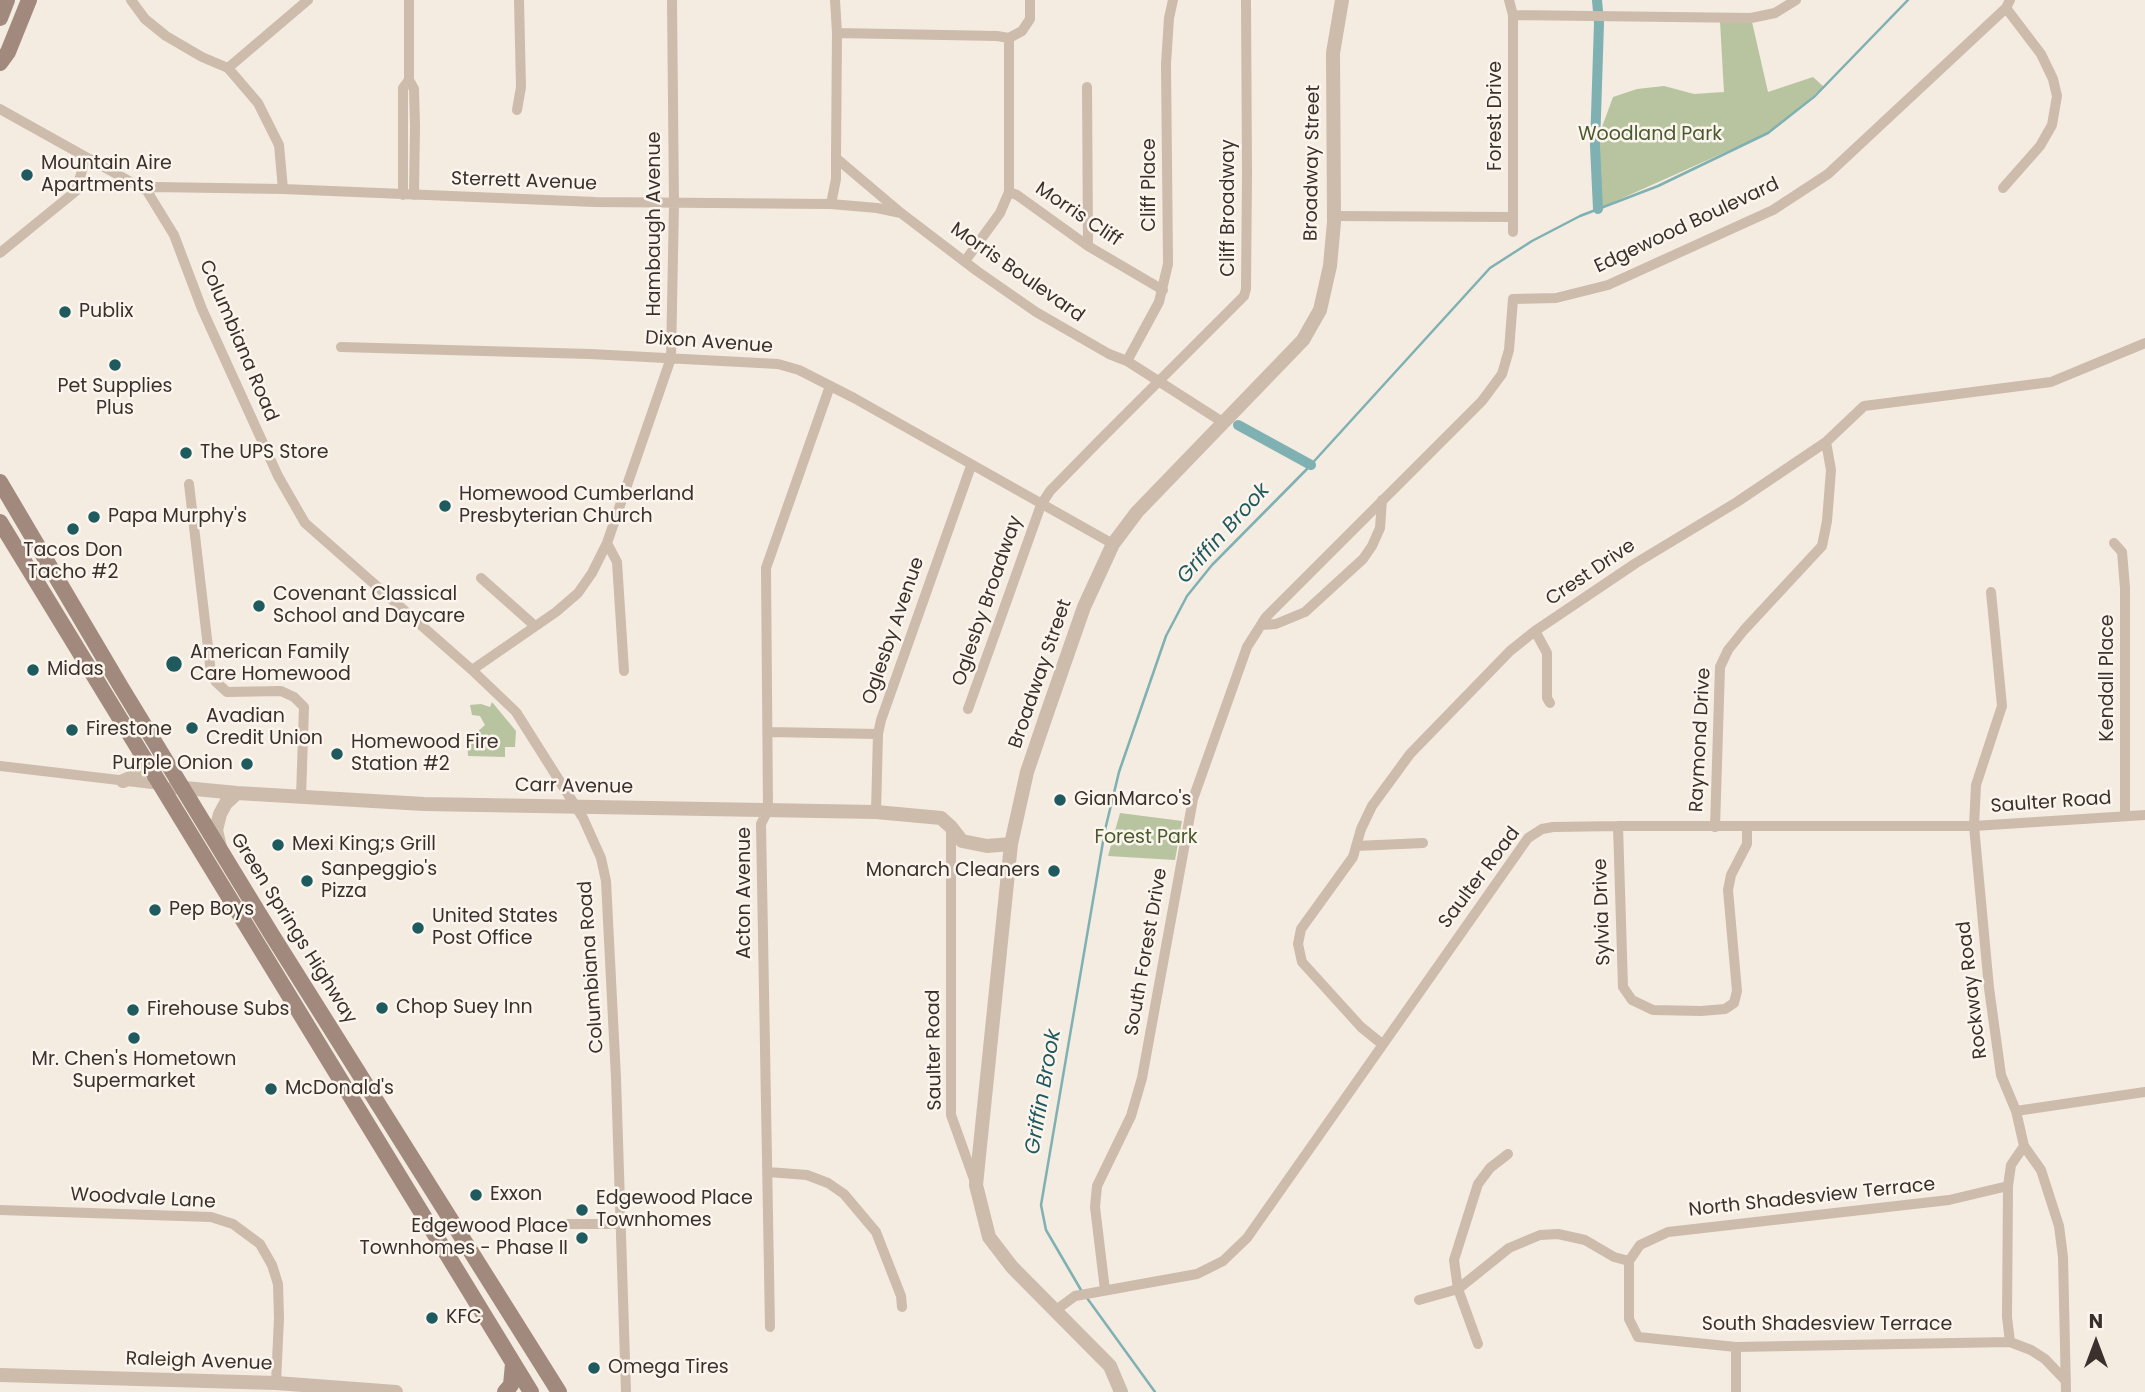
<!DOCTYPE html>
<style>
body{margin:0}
#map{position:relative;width:2145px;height:1392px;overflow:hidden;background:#f4ebe1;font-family:Poppins,sans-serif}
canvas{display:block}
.north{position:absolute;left:2061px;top:1308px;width:70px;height:70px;-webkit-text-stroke:5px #fbf5ee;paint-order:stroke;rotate:0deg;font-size:19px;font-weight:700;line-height:28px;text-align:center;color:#3b302b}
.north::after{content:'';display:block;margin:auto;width:24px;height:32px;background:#3b302b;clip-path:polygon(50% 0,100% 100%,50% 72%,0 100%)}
</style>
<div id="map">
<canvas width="2145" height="1392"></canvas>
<div class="north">N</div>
</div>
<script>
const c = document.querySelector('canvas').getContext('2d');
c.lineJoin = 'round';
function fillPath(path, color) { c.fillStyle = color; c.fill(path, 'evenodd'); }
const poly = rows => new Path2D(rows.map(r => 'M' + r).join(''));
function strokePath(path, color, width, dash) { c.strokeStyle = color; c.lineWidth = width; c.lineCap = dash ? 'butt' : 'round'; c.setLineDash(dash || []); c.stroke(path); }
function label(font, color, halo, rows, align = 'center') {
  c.font = font + ' Poppins,sans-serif'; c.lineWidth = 5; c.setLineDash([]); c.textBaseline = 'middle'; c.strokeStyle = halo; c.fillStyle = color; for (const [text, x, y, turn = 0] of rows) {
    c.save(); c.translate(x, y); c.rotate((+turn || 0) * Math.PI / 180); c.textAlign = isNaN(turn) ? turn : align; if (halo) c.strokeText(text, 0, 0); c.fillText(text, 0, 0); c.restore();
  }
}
fillPath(poly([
 [1720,21,1752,22,1768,92,1813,77,1824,87,1768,133,1598,209,1595,146,1613,97,1637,89,1664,86,1694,94,1724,92],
 [492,702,516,731,515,747,505,747,505,757,468,756,467,741,485,725,480,716,472,715,470,705,481,704,490,707],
 [1120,813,1182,821,1175,860,1108,856]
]), '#b8c4a0');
strokePath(poly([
 [1081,1290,1046,1230,1041,1205,1105,830,1119,772,1166,636,1187,596,1212,565,1307,469,1490,268,1532,241,1580,216,1658,186,1768,133,1815,96,1908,0],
 [1087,1298,1155,1392]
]), '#7fb0b2', 2.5);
strokePath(poly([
 [1597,0,1599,23,1595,146,1598,209],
 [1238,425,1311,465]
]), '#7fb0b2', 10);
strokePath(poly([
 [131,0,145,19,166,36,202,57,228,68,258,103,279,145,283,189],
 [409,0,409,80,414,89,415,126,414,195],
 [835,0,837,33,836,158,901,213,977,271,1036,312,1109,354,1127,361,1224,423],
 [1509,0,1513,15,1513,232],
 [1513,15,1751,18,1775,13,1796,0],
 [837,33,997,36,1009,38],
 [1009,38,1022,31,1030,19,1030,0],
 [228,68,308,0],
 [1087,87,1088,246],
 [0,109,147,191,174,235,202,309,278,476,305,523,472,670,516,712,583,818,601,858,606,881,616,1078,626,1392],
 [517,110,521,87,519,0],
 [2003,188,2040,146,2052,125,2057,96,2053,79,2041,54,2006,8],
 [147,191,154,187,283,189,595,202,831,204,877,208,901,213],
 [1009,192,1017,195,1088,246,1163,290],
 [403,195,403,88,409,80],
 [831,204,836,179,836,158],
 [1334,216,1513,217],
 [0,253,76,191,86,157],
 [965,261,1000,213,1009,192,1009,38],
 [341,347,590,354,778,364,799,370,854,398,1113,544],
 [1127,361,1159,302,1168,264,1166,64,1169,18,1173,0],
 [189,484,211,673,216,682,227,692,281,691,294,697,304,707,301,797],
 [607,543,617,562,624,671],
 [2114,543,2122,552,2125,588,2125,816],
 [481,578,535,626],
 [1991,592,2002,706,1976,785,1974,826,1989,988,2001,1075,2016,1111,2024,1146,2011,1165,2008,1186,2007,1317,2010,1342],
 [1261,625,1276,624,1305,612,1363,559,1372,546,1380,528,1382,500],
 [1535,631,1547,653,1547,698,1550,703],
 [472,670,556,612,578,593,592,573,607,543,671,358,674,204,672,0],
 [968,709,1041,505,1050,491,1097,443,1244,296,1246,289,1247,173,1246,0],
 [768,732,878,734],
 [0,766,161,785],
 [876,812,878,734,881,720,971,466],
 [1618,826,1623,987,1632,1000,1653,1010,1701,1011,1725,1009,1734,1003,1737,991,1728,890,1731,875,1747,844,1747,827],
 [1715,827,1720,667,1728,650,1744,630,1822,546,1827,521,1831,470,1826,442],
 [951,828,951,1115,975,1182],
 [1356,846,1423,843],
 [1382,1044,1361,1027,1302,962,1298,944,1301,929,1353,857,1361,829,1372,806,1410,754,1510,651,1535,631,1636,563,1737,502,1826,442,1864,406,2051,382,2145,343],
 [2016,1111,2145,1092],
 [2024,1146,2041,1170,2059,1226,2063,1257,2066,1392],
 [768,1172,807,1175,828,1183,844,1194,876,1232,901,1296,902,1307],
 [0,1210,211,1217,233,1224,260,1244,272,1265,278,1284,279,1318,276,1383],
 [568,1224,620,1224],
 [1629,1261,1629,1319,1638,1337,1736,1347,2010,1342,2031,1350,2045,1359,2066,1381],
 [1629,1261,1640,1245,1668,1232,1949,1200,2008,1186],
 [1105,1290,1095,1207,1097,1186,1131,1116,1142,1078,1193,799,1247,647,1266,617,1482,401,1502,374,1509,350,1513,299,1556,298,1608,285,1773,210,1828,174,2006,8,2010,0],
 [1419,1300,1458,1289,1509,1248,1540,1235,1558,1234,1585,1240,1614,1257,1629,1261],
 [1056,1310,1075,1296,1197,1274,1223,1261,1247,1238,1528,838,1542,829,1553,827,1618,826,1974,826,2145,815],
 [770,1327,761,824,768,810,766,568,830,386],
 [1478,1344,1458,1289,1454,1260,1478,1184,1490,1168,1508,1154],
 [1736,1347,1736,1392]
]), '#cdbbac', 10);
strokePath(poly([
 [123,781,140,774,142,766,139,751],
 [174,787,237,793,424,804,876,812,941,818,951,827,962,841,987,846,1011,844],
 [220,847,216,830,220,814,226,803,237,793],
 [0,1375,276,1383,396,1392],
 [1121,1392,1110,1366,1012,1267,989,1237,976,1185,1011,844,1027,772,1046,716,1084,607,1113,544,1137,512,1303,340,1320,310,1330,266,1334,222,1333,53,1342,0]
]), '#cdbbac', 14);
strokePath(poly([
 [0,18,7,0],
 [0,63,8,52,29,0],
 [0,482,121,687,272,935,559,1392],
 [0,522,531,1392],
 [505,1392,511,1385,513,1364]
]), '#a18a7d', 16);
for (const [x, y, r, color] of [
 [27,175,7,"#1f5a5e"],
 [65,312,7,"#1f5a5e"],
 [115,365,7,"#1f5a5e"],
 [186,453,7,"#1f5a5e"],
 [445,506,7,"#1f5a5e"],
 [94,517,7,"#1f5a5e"],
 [73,529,7,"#1f5a5e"],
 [259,606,7,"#1f5a5e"],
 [174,664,9,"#1f5a5e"],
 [33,670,7,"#1f5a5e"],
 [192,728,7,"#1f5a5e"],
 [72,730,7,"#1f5a5e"],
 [337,754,7,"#1f5a5e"],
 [247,764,7,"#1f5a5e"],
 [1060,800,7,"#1f5a5e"],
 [278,845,7,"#1f5a5e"],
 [1054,871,7,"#1f5a5e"],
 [307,881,7,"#1f5a5e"],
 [155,910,7,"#1f5a5e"],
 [418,928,7,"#1f5a5e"],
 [382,1008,7,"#1f5a5e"],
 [133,1010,7,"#1f5a5e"],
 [134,1038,7,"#1f5a5e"],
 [271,1089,7,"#1f5a5e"],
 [476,1195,7,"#1f5a5e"],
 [582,1210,7,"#1f5a5e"],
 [582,1238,7,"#1f5a5e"],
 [432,1318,7,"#1f5a5e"],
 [594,1368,7,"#1f5a5e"]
]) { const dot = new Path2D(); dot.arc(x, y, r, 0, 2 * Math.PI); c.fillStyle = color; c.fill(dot); strokePath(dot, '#fbf5ee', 2.5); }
label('19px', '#3b302b', '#fbf5ee', [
 ["Forest Drive",1496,116,-90],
 ["Broadway Street",1313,163,-89],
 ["Sterrett Avenue",524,182,2],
 ["Cliff Place",1150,185,-90],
 ["Cliff Broadway",1229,208,-90],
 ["Morris Cliff",1078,215,34],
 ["Hambaugh Avenue",655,224,-90],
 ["Edgewood Boulevard",1687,226,-25],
 ["Morris Boulevard",1017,273,35],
 ["Columbiana Road",238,341,67],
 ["Dixon Avenue",709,343,4],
 ["Crest Drive",1591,573,-34],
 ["Oglesby Broadway",988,601,-71],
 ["Oglesby Avenue",894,631,-71],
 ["Broadway Street",1041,674,-71],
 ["Kendall Place",2108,678,-90],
 ["Raymond Drive",1701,740,-87],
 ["Carr Avenue",574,787,1],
 ["Saulter Road",2051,803,-4],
 ["Saulter Road",1480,878,-53],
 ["Acton Avenue",745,893,-90],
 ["Sylvia Drive",1603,912,-92],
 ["Green Springs Highway",293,929,58],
 ["South Forest Drive",1147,952,-80],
 ["Columbiana Road",592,967,-94],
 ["Rockway Road",1973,990,-97],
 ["Saulter Road",935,1050,-91],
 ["North Shadesview Terrace",1812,1198,-6],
 ["Woodvale Lane",143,1199,3],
 ["South Shadesview Terrace",1827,1325],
 ["Raleigh Avenue",199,1362,2]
]);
label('19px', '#4a5a2e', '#fbf5ee', [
 ["Woodland Park",1650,135],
 ["Forest Park",1146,838]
]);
label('19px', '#3b302b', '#fbf5ee', [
 ["Mountain Aire",41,164],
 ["Apartments",41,186],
 ["Publix",79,312],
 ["Pet Supplies",115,387,"center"],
 ["Plus",115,409,"center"],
 ["The UPS Store",200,453],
 ["Homewood Cumberland",459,495],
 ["Presbyterian Church",459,517],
 ["Papa Murphy's",108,517],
 ["Tacos Don",73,551,"center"],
 ["Tacho #2",73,573,"center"],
 ["Covenant Classical",273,595],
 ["School and Daycare",273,617],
 ["American Family",190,653],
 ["Care Homewood",190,675],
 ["Midas",47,670],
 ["Avadian",206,717],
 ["Credit Union",206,739],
 ["Firestone",86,730],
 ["Homewood Fire",351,743],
 ["Station #2",351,765],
 ["Purple Onion",233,764,"right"],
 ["GianMarco's",1074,800],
 ["Mexi King;s Grill",292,845],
 ["Sanpeggio's",321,870],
 ["Pizza",321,892],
 ["Monarch Cleaners",1040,871,"right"],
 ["Pep Boys",169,910],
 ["United States",432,917],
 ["Post Office",432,939],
 ["Chop Suey Inn",396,1008],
 ["Firehouse Subs",147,1010],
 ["Mr. Chen's Hometown",134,1060,"center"],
 ["Supermarket",134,1082,"center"],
 ["McDonald's",285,1089],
 ["Exxon",490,1195],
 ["Edgewood Place",596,1199],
 ["Townhomes",596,1221],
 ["Edgewood Place",568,1227,"right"],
 ["Townhomes - Phase II",568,1249,"right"],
 ["KFC",446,1318],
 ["Omega Tires",608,1368]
], 'left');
label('italic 21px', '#1f5a5e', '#fbf5ee', [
 ["Griffin Brook",1224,534,-48],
 ["Griffin Brook",1044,1092,-80]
]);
</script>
